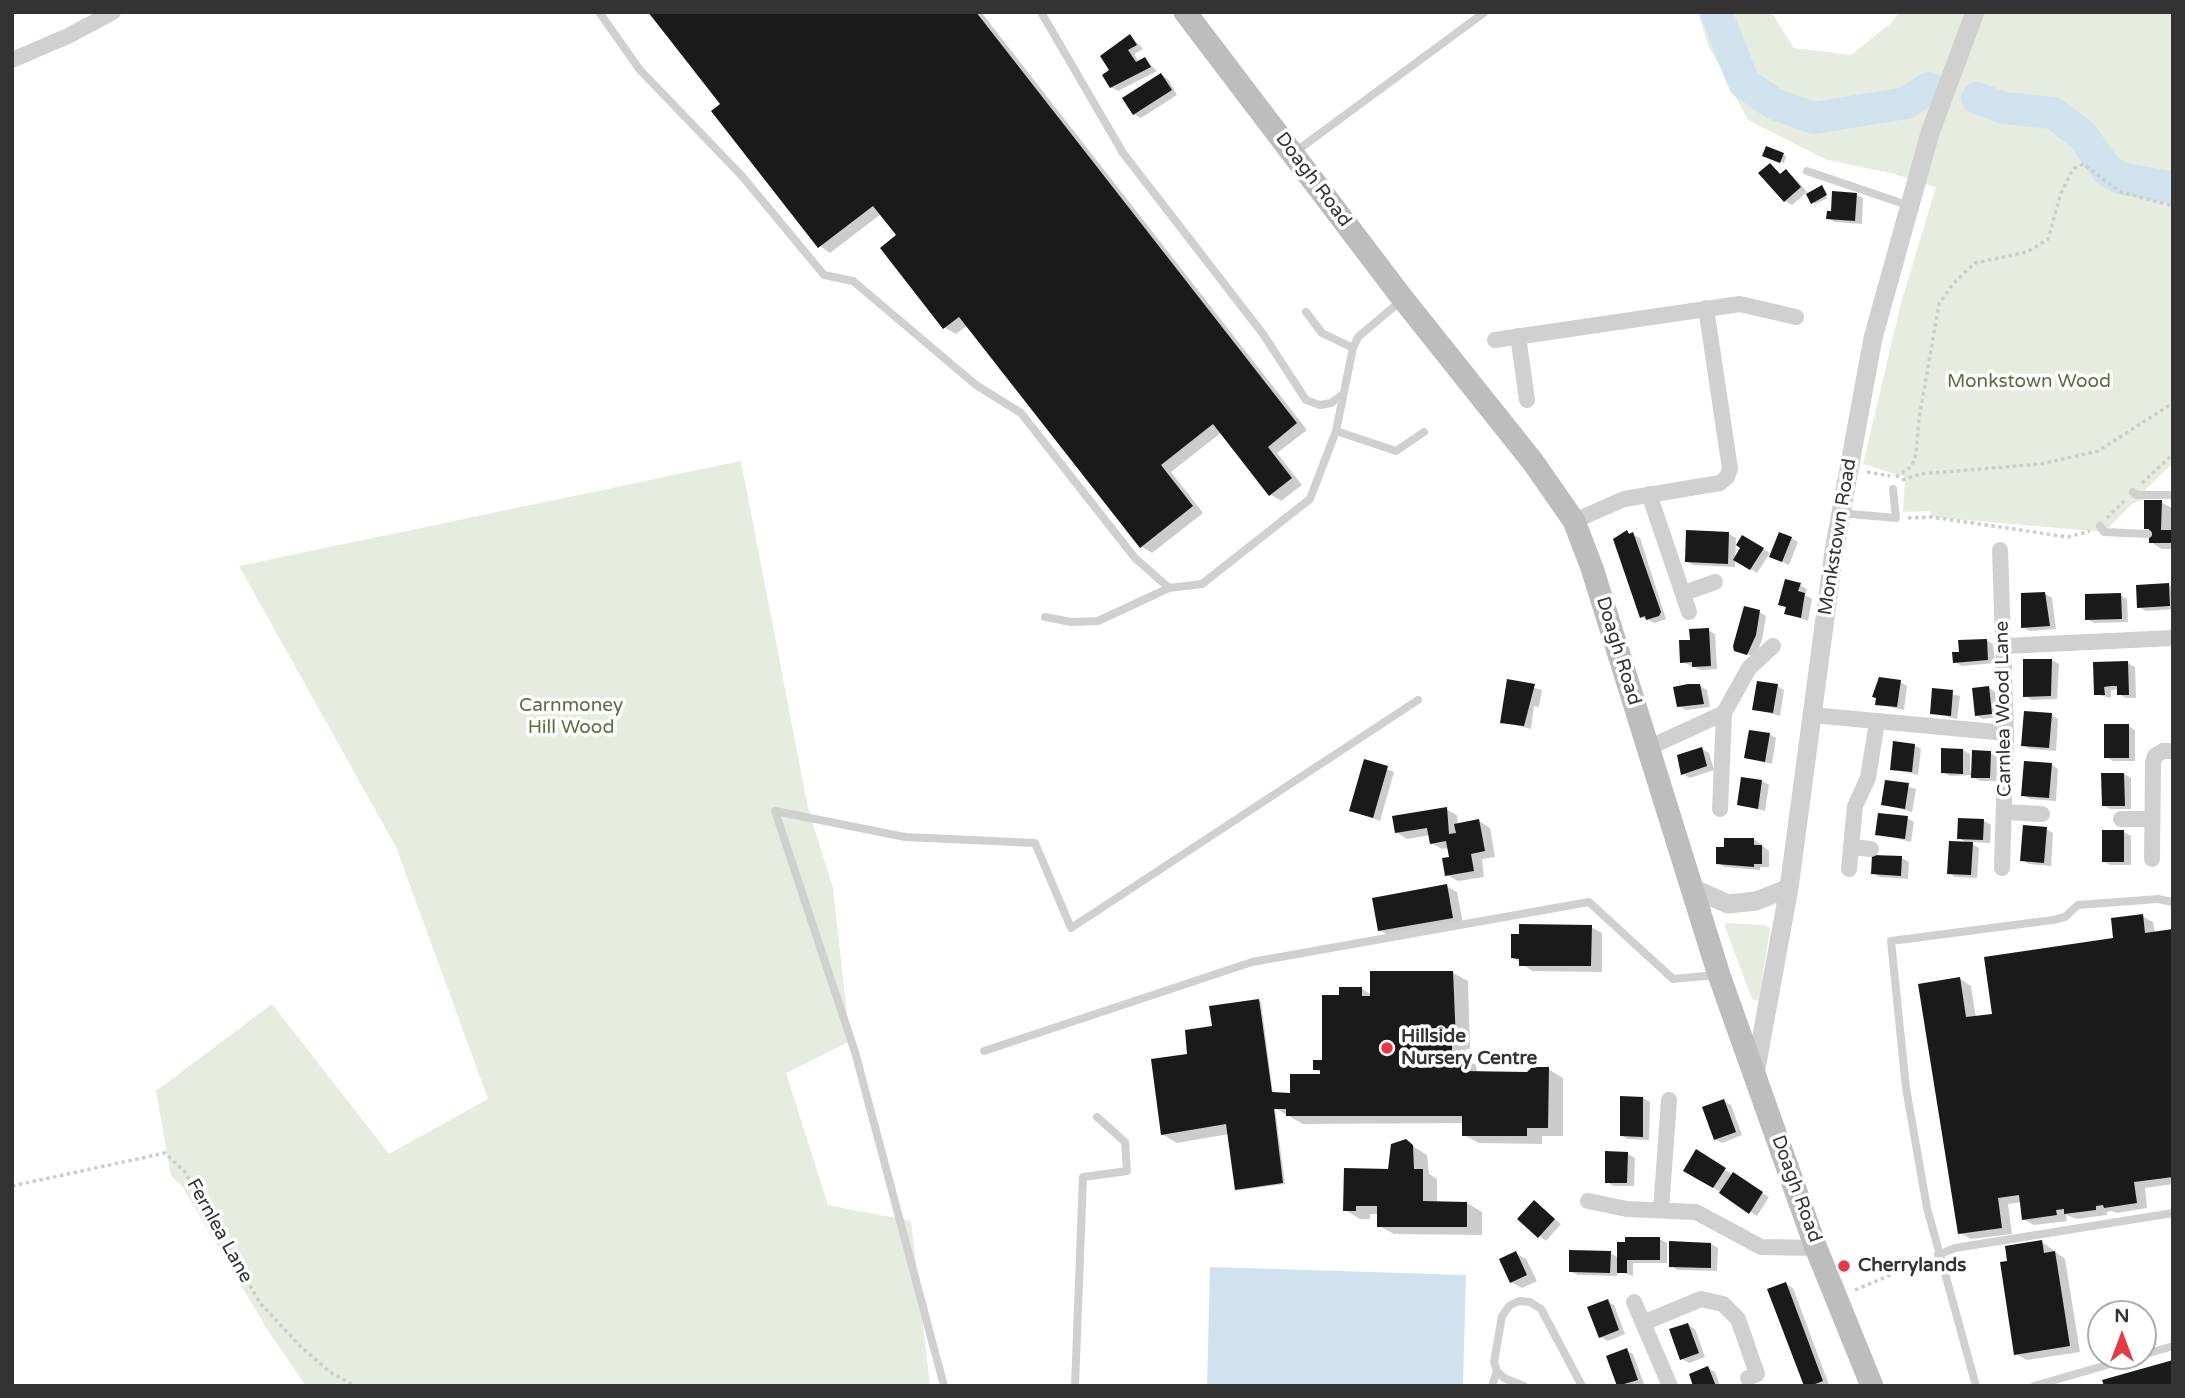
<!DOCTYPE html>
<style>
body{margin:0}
#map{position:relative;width:2185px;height:1398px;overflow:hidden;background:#fff;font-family:"Varela Round",sans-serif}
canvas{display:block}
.frame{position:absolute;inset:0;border:14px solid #333;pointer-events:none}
.north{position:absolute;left:2087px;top:1300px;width:70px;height:70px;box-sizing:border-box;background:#fff;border:2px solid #adadad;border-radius:50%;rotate:0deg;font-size:19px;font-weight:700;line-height:28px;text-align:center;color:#333}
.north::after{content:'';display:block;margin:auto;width:24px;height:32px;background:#e63946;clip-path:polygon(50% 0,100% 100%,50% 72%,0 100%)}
</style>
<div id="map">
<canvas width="2185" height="1398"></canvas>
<div class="frame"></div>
<div class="north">N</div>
</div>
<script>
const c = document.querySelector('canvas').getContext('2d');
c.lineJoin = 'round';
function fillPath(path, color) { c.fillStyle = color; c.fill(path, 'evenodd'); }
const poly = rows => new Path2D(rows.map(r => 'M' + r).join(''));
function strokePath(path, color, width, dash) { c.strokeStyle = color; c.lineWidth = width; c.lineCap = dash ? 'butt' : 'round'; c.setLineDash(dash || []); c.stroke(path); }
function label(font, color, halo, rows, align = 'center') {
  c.font = font + ' "Varela Round",sans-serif'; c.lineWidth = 7; c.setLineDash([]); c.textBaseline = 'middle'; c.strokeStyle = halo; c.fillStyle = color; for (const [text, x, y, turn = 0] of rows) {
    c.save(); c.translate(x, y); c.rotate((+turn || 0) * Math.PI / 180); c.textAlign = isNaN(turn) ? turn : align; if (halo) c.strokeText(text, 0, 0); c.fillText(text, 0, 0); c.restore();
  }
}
fillPath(poly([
 [1698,12,1771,12,1794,48,1851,55,1891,23,1899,12,2173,12,2173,463,2145,490,2144,500,2133,503,2104,532,1931,517,1930,511,1903,512,1905,477,1863,464,1901,303,1936,187,1891,173,1827,160,1748,120,1708,45],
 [741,461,808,808,833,888,850,1041,786,1073,828,1205,911,1221,930,1386,306,1386,267,1329,182,1186,171,1176,156,1091,272,1004,389,1154,488,1099,396,847,239,566],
 [1726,923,1765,925,1770,928,1759,1001,1752,999,1725,927]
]), '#e6ecdf');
fillPath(poly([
 [1210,1267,1466,1275,1463,1386,1207,1386]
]), '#cfe2ee');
fillPath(poly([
 [650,12,981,12,1307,430,1277,453,1302,485,1281,501,1270,494,1222,432,1171,472,1203,513,1152,553,1141,546,968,325,956,334,945,328,882,248,898,236,881,214,830,253,820,246,722,104],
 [1131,36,1143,49,1134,54,1139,62,1145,59,1157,71,1118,91,1111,87,1112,71],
 [1161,75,1168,79,1177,95,1141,118,1134,114],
 [1767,149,1786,156,1784,163,1767,157],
 [1770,165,1782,175,1786,172,1793,176,1809,194,1822,187,1827,193,1821,190,1819,193,1828,198,1815,204,1807,192,1792,205,1785,201],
 [1856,194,1863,198,1862,224,1835,222,1828,218],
 [2161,502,2172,508,2173,549,2162,549,2151,542,2151,531,2146,528],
 [1627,532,1640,538,1666,619,1654,623,1642,617],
 [1687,532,1729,534,1736,538,1735,567,1693,565,1686,561],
 [1743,537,1770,553,1757,573,1736,559,1743,548],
 [1791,538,1798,542,1789,565,1778,560],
 [1800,585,1807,589,1805,595,1812,599,1808,621,1786,613,1788,608,1780,604],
 [2168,585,2173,587,2173,609,2146,611,2139,607],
 [2045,594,2052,598,2056,629,2029,631,2023,627],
 [2120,595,2127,599,2128,622,2094,623,2087,619],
 [1759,612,1766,616,1762,640,1755,657,1736,650],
 [1708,630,1715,634,1717,669,1701,670,1682,662,1691,641],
 [1986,640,1993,644,1995,663,1962,666,1955,662,1961,653],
 [2052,660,2059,664,2057,699,2032,700,2025,696],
 [2128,663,2135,667,2136,698,2126,698,2119,694,2119,689,2111,690,2111,698,2095,694],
 [1508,681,1542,690,1539,707,1534,706,1531,729,1502,722],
 [1900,682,1907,686,1904,710,1877,704],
 [1700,686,1707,690,1710,707,1686,710,1679,706],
 [1777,686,1784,690,1780,716,1754,709],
 [1989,688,1995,692,1998,717,1983,719,1976,715],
 [1934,690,1960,696,1957,719,1931,713],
 [2052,715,2058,719,2056,751,2030,749,2023,745],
 [2128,726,2135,730,2135,761,2113,761,2106,757],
 [1769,734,1776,738,1772,764,1746,758],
 [1914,745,1921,749,1918,775,1892,769],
 [1702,749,1709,753,1714,770,1690,778,1683,774],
 [1943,750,1963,750,1970,754,1970,772,1991,753,1998,757,1996,781,1980,781,1970,775,1950,776,1943,772],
 [1365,761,1394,772,1380,821,1351,810],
 [2052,765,2058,769,2056,801,2030,799,2023,795],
 [2124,774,2131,778,2131,809,2110,809,2103,805],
 [1762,781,1769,785,1765,811,1739,804],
 [1887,782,1916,789,1912,812,1883,804],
 [1446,809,1457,815,1458,825,1479,821,1490,828,1495,857,1482,859,1484,877,1458,881,1447,875,1451,859,1449,848,1442,849,1431,843,1430,835,1407,839,1396,832],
 [1907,818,1914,822,1911,842,1877,834],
 [1960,820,1984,821,1991,825,1990,843,1969,842,1979,848,1977,878,1955,877,1949,873,1969,844,1959,838],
 [2046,829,2053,833,2051,866,2029,864,2022,860],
 [2104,832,2124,832,2131,836,2131,865,2110,865,2103,861],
 [1754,839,1769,851,1769,867,1760,867,1760,870,1725,867,1718,863],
 [1902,858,1909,862,1908,879,1880,877,1873,873],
 [1446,886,1457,892,1463,923,1390,936,1379,930],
 [2142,916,2153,922,2155,933,2173,930,2173,1184,2145,1188,2147,1208,2117,1213,2112,1211,2107,1212,2107,1215,2077,1219,2066,1215,2067,1221,2034,1225,2023,1219,2022,1202,2008,1204,2012,1234,1971,1239,1960,1233,1960,979,1971,986,1976,1018,1994,1015,2115,939],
 [1591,927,1602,933,1602,972,1532,971,1513,957],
 [1453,973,1468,981,1470,1049,1466,1049,1466,1059,1476,1065,1477,1073,1528,1073,1548,1069,1563,1078,1563,1136,1542,1136,1542,1144,1479,1143,1464,1135,1464,1123,1303,1124,1275,1108,1285,1184,1240,1190,1237,1188,1229,1134,1177,1143,1162,1134,1189,1055,1212,1028,1258,1001,1261,1002,1273,1094,1292,1094,1325,1075,1315,1069,1324,1062,1341,997,1362,989,1372,995],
 [1643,1098,1650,1102,1649,1140,1628,1139,1621,1135],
 [1724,1101,1731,1105,1742,1135,1722,1143,1715,1139],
 [1405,1141,1427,1155,1429,1174,1437,1179,1437,1203,1467,1203,1482,1212,1482,1235,1394,1234,1379,1226,1379,1214,1370,1214,1370,1219,1360,1219,1345,1210,1389,1171],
 [1696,1152,1769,1197,1757,1216,1686,1170],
 [1628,1154,1635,1158,1634,1186,1614,1186,1607,1182],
 [1534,1202,1561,1224,1546,1241,1519,1219],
 [1627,1239,1660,1239,1667,1243,1667,1263,1633,1263,1633,1276,1617,1271,1617,1276,1578,1275,1571,1271,1610,1253,1619,1258],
 [2042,1242,2065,1259,2080,1352,2027,1360,2016,1354,2009,1263],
 [1711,1244,1718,1248,1717,1271,1678,1270,1671,1266],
 [1515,1253,1526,1259,1537,1281,1522,1288,1511,1282],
 [1786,1284,1793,1288,1829,1385,1806,1386],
 [1607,1301,1614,1305,1625,1334,1608,1341,1601,1337],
 [1688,1325,1695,1329,1705,1357,1689,1363,1682,1359],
 [1626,1350,1633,1354,1644,1384,1619,1386,1608,1357],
 [1708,1368,1715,1372,1720,1386,1695,1386]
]), '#0003');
strokePath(poly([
 [1716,12,1744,83,1774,104,1814,118,1906,103,1929,88],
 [1977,98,2004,108,2053,113,2082,135,2107,170,2120,178,2173,188]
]), '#cfe2ee', 32);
fillPath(poly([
 [648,12,976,12,1297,423,1268,447,1292,478,1269,496,1213,424,1161,465,1193,506,1140,548,959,317,943,329,880,248,896,235,873,206,818,248,711,111,720,104],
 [1130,34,1137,45,1128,50,1136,62,1145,57,1151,67,1110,88,1102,75,1109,70,1100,56],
 [1161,73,1172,90,1133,115,1122,98],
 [1766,146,1784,153,1780,163,1762,156],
 [1770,163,1780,174,1786,169,1801,187,1784,202,1758,173],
 [1822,185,1827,195,1811,204,1806,194],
 [1832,191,1857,193,1855,221,1826,219,1827,211,1831,211],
 [2144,500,2162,500,2161,530,2173,530,2173,543,2149,543,2149,529,2144,529],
 [1627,530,1629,534,1633,532,1661,612,1659,616,1646,620,1645,616,1640,618,1613,539],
 [1686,530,1729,532,1728,564,1685,562],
 [1779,532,1792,537,1782,562,1769,557],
 [1742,535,1764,548,1750,570,1733,560,1740,548,1736,545],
 [1785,579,1801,583,1798,591,1805,593,1801,618,1784,614,1786,607,1778,605],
 [2169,583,2170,606,2137,608,2136,585],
 [2045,592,2050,626,2021,628,2021,593],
 [2121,593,2122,619,2085,620,2085,594],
 [1744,606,1760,610,1756,635,1747,655,1734,651,1733,646],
 [1709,628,1711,666,1692,667,1692,662,1680,663,1679,640,1690,640,1689,629],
 [1987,639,1988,660,1953,663,1952,652,1959,652,1958,640],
 [2023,659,2052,659,2051,696,2023,697],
 [2128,661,2129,695,2117,695,2117,686,2111,686,2104,687,2105,695,2094,695,2093,662],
 [1879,677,1901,680,1897,707,1875,705,1876,698,1872,697],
 [1507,679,1535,684,1524,726,1500,723],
 [1757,681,1778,684,1773,713,1752,710],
 [1688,684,1700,684,1704,704,1677,707,1673,687],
 [1989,686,1992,714,1975,716,1972,688],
 [1932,688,1953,690,1951,716,1930,714],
 [2024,711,2052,713,2049,748,2021,746],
 [2104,724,2129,724,2129,758,2104,758],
 [1749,730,1770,733,1765,762,1744,758],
 [1893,741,1915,744,1912,772,1890,770],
 [1702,747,1707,766,1681,775,1677,755],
 [1941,748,1963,749,1963,774,1941,773],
 [1972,750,1991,751,1990,778,1971,778],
 [1364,759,1388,766,1373,818,1349,811],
 [2024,761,2052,763,2049,798,2021,796],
 [2101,773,2124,773,2125,806,2102,806],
 [1741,777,1762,780,1758,809,1737,805],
 [1885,780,1909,783,1905,809,1881,805],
 [1447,807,1449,834,1456,833,1454,824,1479,819,1485,851,1471,854,1474,871,1445,876,1442,858,1449,857,1446,841,1430,844,1427,828,1395,833,1392,816],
 [1878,813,1908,816,1905,839,1875,835],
 [1958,818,1984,819,1983,840,1957,839],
 [2023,825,2047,827,2044,863,2020,861],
 [2102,830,2124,830,2124,862,2102,862],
 [1724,838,1754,838,1754,845,1762,845,1762,864,1754,864,1754,867,1716,864,1716,847,1724,847],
 [1949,841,1973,842,1971,875,1947,874],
 [1872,855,1902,856,1901,876,1871,874],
 [1447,884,1453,918,1378,931,1372,898],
 [2143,914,2145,933,2173,929,2173,1177,2134,1182,2137,1203,2104,1208,2103,1205,2096,1206,2096,1210,2064,1214,2064,1209,2056,1210,2057,1215,2022,1220,2019,1195,1998,1198,2002,1228,1958,1234,1918,984,1960,977,1966,1017,1992,1014,1984,957,2113,938,2111,918],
 [1519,924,1592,925,1591,966,1519,966,1519,959,1511,958,1511,934,1519,934],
 [1370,971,1453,971,1456,1041,1452,1041,1452,1055,1462,1055,1463,1071,1527,1072,1532,1067,1549,1067,1548,1128,1527,1128,1527,1136,1462,1136,1462,1116,1286,1116,1286,1109,1274,1109,1283,1183,1235,1190,1226,1124,1161,1135,1151,1059,1187,1054,1185,1030,1212,1026,1209,1006,1259,999,1272,1092,1290,1093,1290,1074,1320,1074,1320,1070,1313,1070,1313,1060,1322,1060,1322,995,1339,995,1339,987,1362,987,1362,996,1370,996],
 [1620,1096,1643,1097,1643,1137,1620,1136],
 [1724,1099,1736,1132,1714,1140,1702,1107],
 [1406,1139,1413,1145,1414,1169,1423,1169,1423,1201,1467,1202,1467,1227,1377,1227,1377,1206,1356,1206,1356,1211,1343,1211,1344,1168,1388,1169,1391,1144],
 [1696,1149,1726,1168,1713,1188,1683,1171],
 [1605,1151,1628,1152,1627,1183,1605,1183],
 [1733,1172,1763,1192,1749,1214,1719,1193],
 [1534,1200,1555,1219,1538,1238,1517,1219],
 [1625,1237,1660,1237,1660,1260,1627,1260,1627,1273,1617,1273,1617,1242,1625,1242],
 [2042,1240,2044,1253,2055,1251,2070,1346,2014,1355,2000,1262,2007,1261,2005,1246],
 [1669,1241,1711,1243,1711,1268,1669,1267],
 [1569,1250,1611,1251,1610,1273,1569,1272],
 [1516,1251,1527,1275,1510,1283,1499,1259],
 [1786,1282,1823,1381,1810,1386,1804,1386,1767,1289],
 [1608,1299,1619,1330,1599,1338,1587,1307],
 [1688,1323,1699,1353,1680,1360,1669,1329],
 [1627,1348,1638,1380,1617,1386,1606,1356],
 [2173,1360,2173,1386,2104,1386,2102,1380],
 [1708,1366,1716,1386,1693,1386,1689,1374]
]), '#1a1a1a');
strokePath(poly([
 [1867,472,1890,476],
 [1896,477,1912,466,1916,454,1919,419,1939,304,1953,284,1975,263,2027,252,2048,239,2061,193,2073,169,2083,164,2121,192,2173,206],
 [1902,480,1920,474,2041,464,2098,451,2173,403],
 [2142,483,2173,454],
 [1908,518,1931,517,2068,537,2090,531],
 [2107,518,2124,501],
 [12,1186,165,1153,185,1172,260,1303,300,1346,330,1372,355,1386],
 [1855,1290,1928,1259]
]), '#cdcdcd', 3.5, [3.5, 3.5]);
strokePath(poly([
 [599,12,640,70,742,176,824,275,853,281,976,385,1021,413,1135,558,1169,588,1202,584,1310,499,1336,431,1353,348,1358,337,1402,300],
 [1041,12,1123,153,1263,334,1306,400,1320,405,1331,403,1342,395],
 [1295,152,1485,12],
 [1807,171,1907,205],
 [1306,312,1322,333,1353,348],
 [1336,431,1396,451,1424,432],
 [2133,492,2136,495,2173,495],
 [1840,513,1896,518,1893,489],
 [2100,526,2104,532,2148,534],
 [1045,617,1071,622,1098,621,1169,588],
 [984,1051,1252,962,1589,902,1673,979,1716,975],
 [1938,1255,1955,1248,2173,1213],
 [2143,1355,2173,1346],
 [944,1386,855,1052,775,811,905,837,1035,843,1071,928,1418,700],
 [1075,1386,1083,1177,1127,1171,1125,1142,1097,1117],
 [1492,1386,1497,1371],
 [1524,1386,1504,1378,1497,1371,1494,1362,1502,1316,1509,1306,1519,1301,1530,1302,1541,1309,1582,1386],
 [1976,1386,1927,1208,1906,1088,1891,941,2053,920,2065,917,2078,905,2158,899,2173,902],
 [2034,1386,2138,1356]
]), '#d0d0d0', 8);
strokePath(poly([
 [12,60,68,36,113,12],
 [1518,336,1527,400],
 [1495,340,1740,304,1796,317],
 [1649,494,1689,612],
 [1574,521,1624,499,1720,483,1727,477,1730,469,1706,308],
 [2000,550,2006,733,2002,868],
 [1684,593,1715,582],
 [2005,646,2173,638],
 [1812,715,2006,733],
 [1648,748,1724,713],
 [1720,809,1724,713,1749,668,1773,646],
 [2005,812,2042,814],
 [2121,819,2152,819],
 [1851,847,1871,849],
 [2152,859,2153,763,2155,756,2163,751,2173,751],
 [1849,869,1855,806,1868,778,1877,722],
 [1588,1201,1627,1209,1696,1212,1761,1247,1816,1248],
 [1661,1210,1669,1100],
 [1634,1302,1670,1386],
 [1643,1323,1701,1299,1723,1304,1738,1319,1757,1374,1748,1378]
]), '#d0d0d0', 16);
strokePath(poly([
 [1692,888,1728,904,1756,901,1789,888],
 [1755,1074,1789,888,1834,551,1873,338,1930,133,1975,12]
]), '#d0d0d0', 19);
strokePath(poly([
 [1185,12,1403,299,1533,462,1574,521,1592,568,1719,975,1816,1248,1872,1386]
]), '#bdbdbd', 23);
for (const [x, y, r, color] of [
 [1387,1048,7,"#e63946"],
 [1844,1266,7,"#e63946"]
]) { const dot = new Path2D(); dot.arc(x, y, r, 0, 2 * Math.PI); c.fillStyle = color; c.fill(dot); strokePath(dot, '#fff', 2.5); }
label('19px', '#333', '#fff', [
 ["Doagh Road",1313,180,53],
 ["Monkstown Road",1838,537,-81],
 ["Doagh Road",1618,651,73],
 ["Carnlea Wood Lane",2004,709,-91],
 ["Doagh Road",1796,1189,70],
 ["Fernlea Lane",219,1231,61]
]);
label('19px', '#56703f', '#fff', [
 ["Monkstown Wood",2029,382],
 ["Carnmoney",571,706],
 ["Hill Wood",571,728]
]);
label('bold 19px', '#333', '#fff', [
 ["Hillside",1401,1037],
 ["Nursery Centre",1401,1059],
 ["Cherrylands",1858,1266]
], 'left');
</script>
